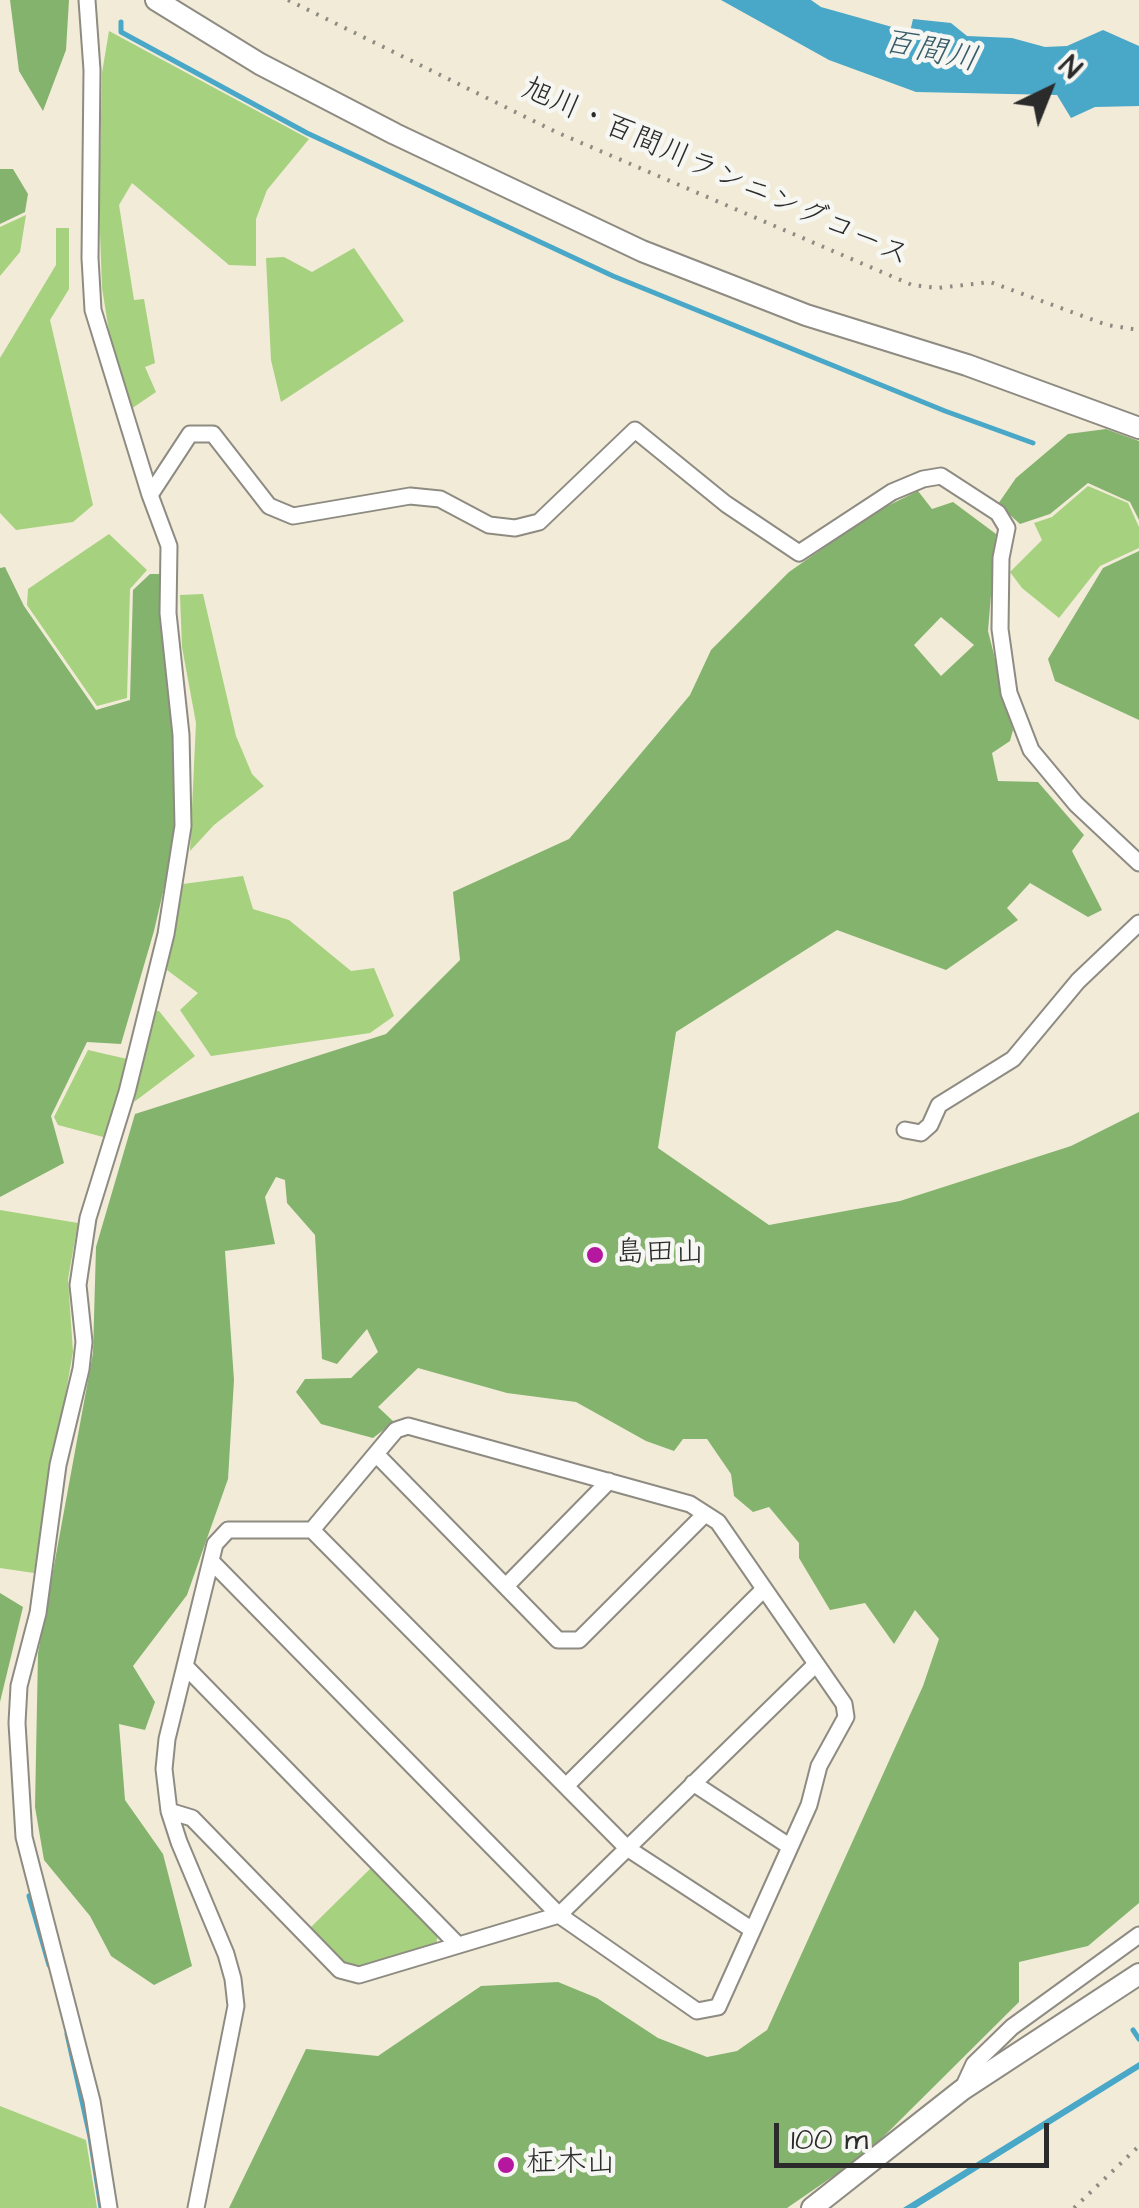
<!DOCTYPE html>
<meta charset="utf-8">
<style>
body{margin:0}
#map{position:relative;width:1139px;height:2208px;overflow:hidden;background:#f1ebd8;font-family:"Architects Daughter",sans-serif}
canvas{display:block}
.north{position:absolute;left:999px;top:40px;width:100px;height:100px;-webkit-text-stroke:8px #f6f6f2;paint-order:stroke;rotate:43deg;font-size:28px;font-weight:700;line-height:40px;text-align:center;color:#2b2b2b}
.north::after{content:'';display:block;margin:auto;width:35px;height:45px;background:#2b2b2b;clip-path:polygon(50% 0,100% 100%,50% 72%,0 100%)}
.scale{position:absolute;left:774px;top:2123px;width:275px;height:45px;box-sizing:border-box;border:5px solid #2b2b2b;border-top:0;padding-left:12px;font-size:30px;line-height:35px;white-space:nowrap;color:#2b2b2b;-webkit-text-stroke:8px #f6f6f2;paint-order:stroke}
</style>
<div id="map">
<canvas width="1139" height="2208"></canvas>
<div class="north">N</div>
<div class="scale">100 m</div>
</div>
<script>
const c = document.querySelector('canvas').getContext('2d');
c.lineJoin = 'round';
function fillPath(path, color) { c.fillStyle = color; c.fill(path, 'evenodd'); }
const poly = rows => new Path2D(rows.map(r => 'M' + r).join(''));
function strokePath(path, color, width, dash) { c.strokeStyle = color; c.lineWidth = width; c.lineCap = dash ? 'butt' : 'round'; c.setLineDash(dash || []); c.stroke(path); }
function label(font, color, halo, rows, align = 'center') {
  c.font = font + ' "Architects Daughter","Klee One",sans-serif'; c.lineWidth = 9; c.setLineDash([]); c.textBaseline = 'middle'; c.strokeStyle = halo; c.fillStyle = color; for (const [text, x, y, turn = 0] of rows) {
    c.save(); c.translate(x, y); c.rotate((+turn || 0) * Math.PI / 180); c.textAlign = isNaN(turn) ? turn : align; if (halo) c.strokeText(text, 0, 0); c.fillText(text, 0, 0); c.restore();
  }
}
fillPath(poly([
 [109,31,309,139,267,190,256,219,256,266,229,265,132,183,119,205,134,300,144,299,155,363,145,367,156,392,128,411,113,356,102,288,99,204,102,73],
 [26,215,20,252,0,276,0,227],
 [56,228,69,228,69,289,50,320,93,505,73,522,16,530,0,513,0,358,56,265],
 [354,248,404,321,281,402,271,360,266,258,284,257,312,272],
 [1088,486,1128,503,1139,527,1139,548,1100,566,1059,618,1022,588,1010,572,1042,540,1034,523,1052,517],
 [109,534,147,570,130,589,127,698,97,706,27,605,28,589],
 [203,594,236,736,252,774,264,786,214,825,190,851,196,723,182,647,180,595],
 [243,876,253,909,289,920,351,971,374,968,394,1016,370,1033,211,1056,180,1010,198,993,167,970,183,884],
 [154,1011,159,1011,195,1056,134,1102],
 [88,1050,127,1059,107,1138,58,1125,54,1117],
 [0,1210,78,1223,68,1279,73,1352,34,1573,0,1568],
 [372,1867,438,1936,436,1944,358,1967,345,1963,310,1928],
 [0,2106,86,2140,97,2208,0,2208]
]), '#a6d17e');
fillPath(poly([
 [10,0,69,0,66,50,43,111,19,71],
 [0,169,13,169,28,194,25,212,0,224],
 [1106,429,1139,441,1139,520,1130,502,1088,483,1050,514,1020,524,998,504,1016,478,1068,434],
 [918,491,932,509,953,502,996,534,988,631,1013,730,1010,741,992,753,998,781,1038,782,1084,835,1072,851,1102,910,1088,917,1030,883,1007,908,1018,920,946,970,837,930,676,1032,658,1148,769,1225,900,1201,1071,1146,1139,1112,1139,1903,1088,1946,1019,1962,1019,2002,867,2153,787,2208,229,2208,306,2049,378,2056,481,1986,558,1982,597,1998,658,2038,707,2057,737,2051,767,2030,923,1686,939,1639,915,1610,894,1644,865,1603,830,1610,799,1558,799,1543,769,1507,753,1512,734,1496,731,1474,707,1439,683,1439,674,1451,646,1441,576,1402,507,1393,418,1368,378,1407,394,1422,373,1438,321,1424,296,1392,305,1379,351,1378,378,1352,367,1329,337,1364,322,1359,315,1235,287,1203,285,1180,276,1177,265,1197,275,1244,225,1251,234,1380,228,1479,187,1595,133,1666,155,1702,145,1730,119,1724,125,1800,163,1854,192,1966,154,1985,111,1956,90,1916,44,1860,35,1807,38,1653,93,1353,96,1247,135,1114,386,1034,460,960,453,892,569,839,690,695,711,650,789,572,875,512],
 [941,617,974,645,941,676,914,645],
 [1139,551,1139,720,1055,681,1048,659,1103,568],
 [5,567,24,606,96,710,130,700,133,590,150,574,165,574,175,715,179,823,154,931,121,1044,87,1042,51,1116,64,1163,0,1197,0,568],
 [0,1593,23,1607,0,1702]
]), '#84b36d');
fillPath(poly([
 [721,0,811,0,821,7,910,32,913,19,951,23,967,36,1012,38,1045,47,1067,46,1103,30,1139,46,1139,106,1095,107,1071,118,1057,95,916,92,829,60],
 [1139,2062,1139,2069,916,2208,903,2208]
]), '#49a7c8');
strokePath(poly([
 [121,22,121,32,307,133,613,276,945,411,1033,443],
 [29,1896,49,1965],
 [1133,2030,1139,2039],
 [67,2034,90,2137,101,2208]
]), '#49a7c8', 5);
const minor = poly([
 [87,0,92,70,90,258,93,310,150,495,169,546,168,613,181,735,183,826,166,934,127,1092,88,1218,78,1285,84,1342,81,1369,58,1465,38,1613,19,1686,17,1723,24,1837,92,2101,109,2208],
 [150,495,190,434,213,434,269,506,293,516,410,496,440,499,489,525,515,528,539,522,635,430,726,504,799,553,892,492,923,479,941,476,998,513,1007,528,1001,558,1000,629,1009,693,1031,750,1076,804,1139,863],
 [905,1130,921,1133,930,1125,939,1105,1013,1059,1078,981,1139,923],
 [376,1454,558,1640,579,1640,705,1514],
 [211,1561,559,1915,697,2011,718,2007,809,1805,819,1766,846,1717,844,1704,718,1522,690,1504,408,1426,396,1430,390,1437,312,1530],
 [506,1586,609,1481],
 [185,1666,458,1945],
 [693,1783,789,1846],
 [566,1786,764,1589],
 [169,1811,192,1818,340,1970,359,1975,559,1915,816,1664],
 [962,2090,974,2064,1012,2027,1139,1935],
 [196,2208,236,2006,233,1979,226,1954,179,1842,169,1811,164,1769,167,1739,215,1544,228,1530,312,1530,627,1848,751,1929]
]);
const tertiary = poly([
 [156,0,260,64,395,134,642,251,806,315,967,365,1139,428],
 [812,2208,962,2090,1139,1974]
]);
strokePath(minor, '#8e8b82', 19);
strokePath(tertiary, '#8e8b82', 24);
strokePath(poly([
 [288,0,556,132,912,285,938,288,990,282,1107,325,1139,330],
 [1074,2208,1139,2146]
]), '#8e8b82', 4, [2.5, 8]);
strokePath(minor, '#fff', 15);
strokePath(tertiary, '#fff', 20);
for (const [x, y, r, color] of [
 [595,1255,10,"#b5179e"],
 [506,2165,10,"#b5179e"]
]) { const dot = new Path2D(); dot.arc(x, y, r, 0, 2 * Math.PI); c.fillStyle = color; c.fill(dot); strokePath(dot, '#f6f6f2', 4); }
label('30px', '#2b2b2b', '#f6f6f2', [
 ["旭川・百間川ランニングコース",715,174,24]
]);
label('30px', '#2b2b2b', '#f6f6f2', [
 ["島田山",615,1255],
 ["柾木山",526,2165]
], 'left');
label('italic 32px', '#375d6a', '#f6f6f2', [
 ["百間川",930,53,12]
]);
</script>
